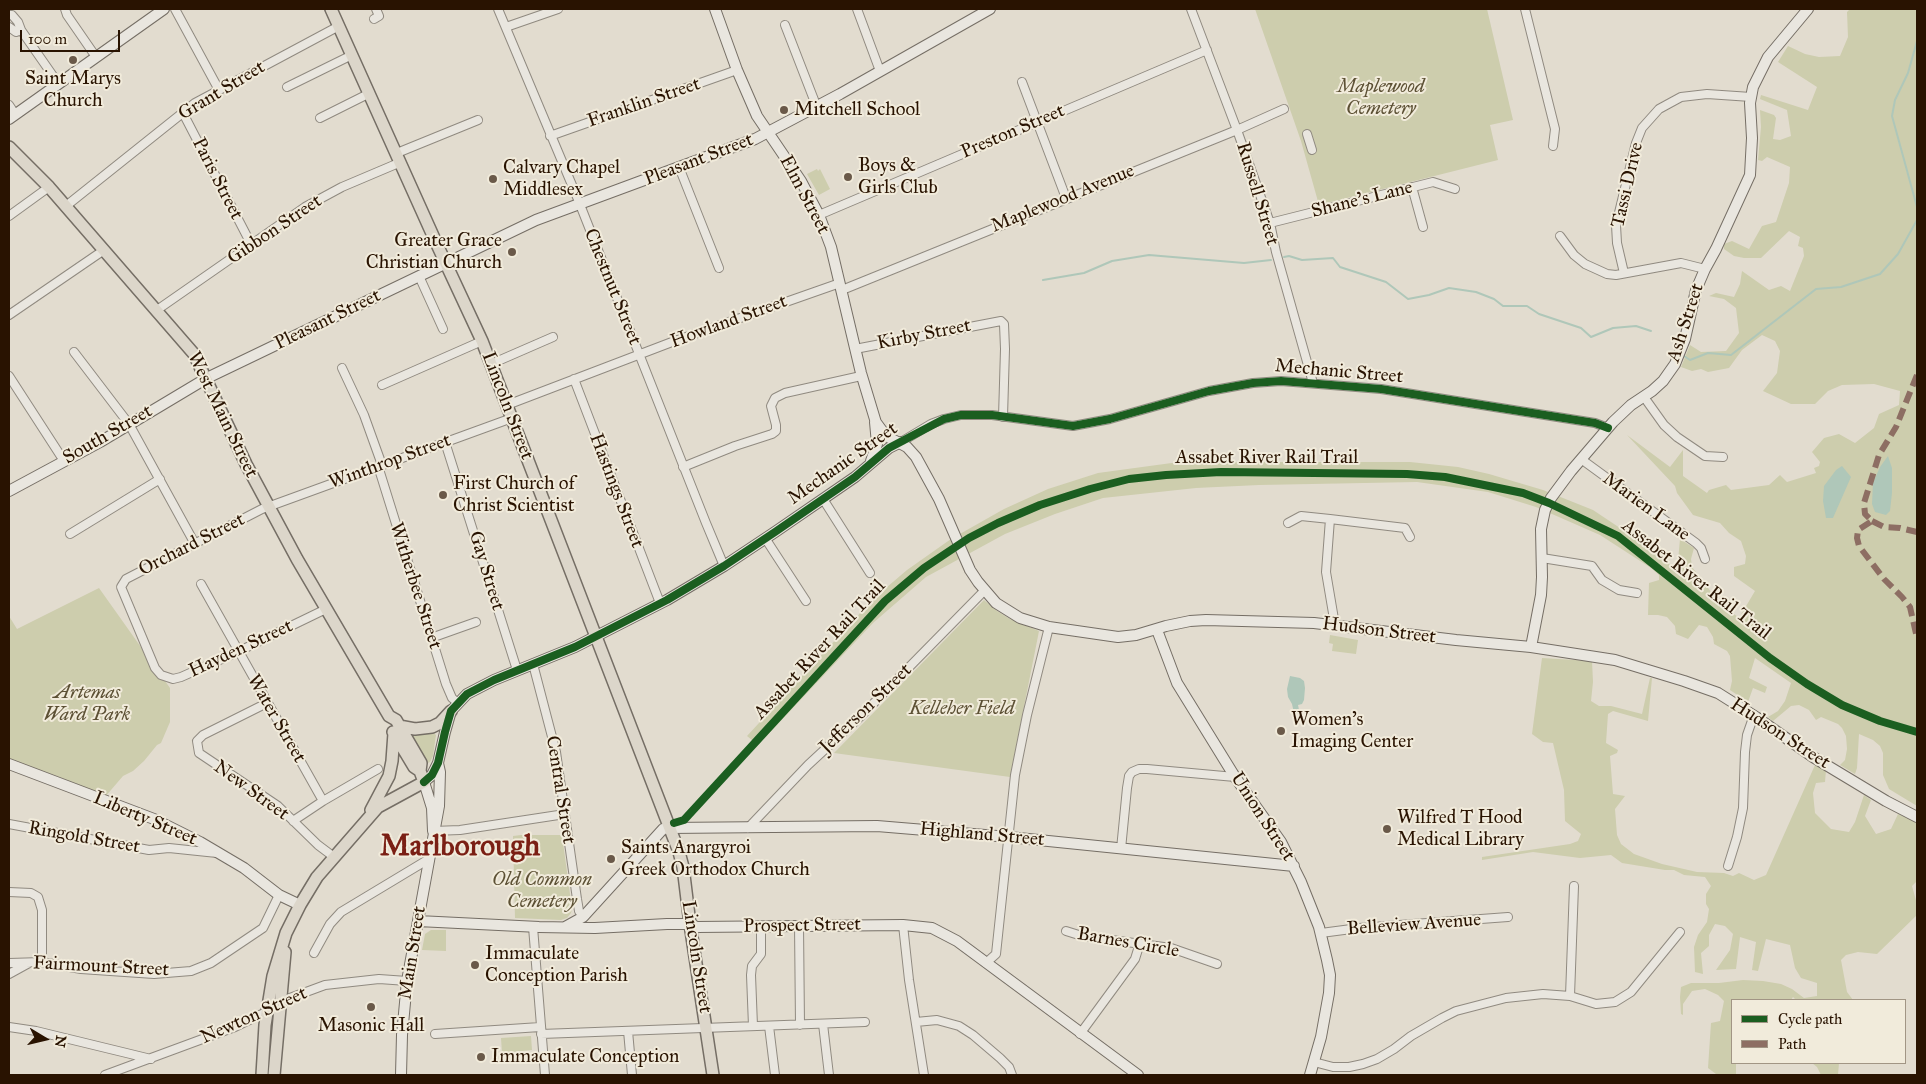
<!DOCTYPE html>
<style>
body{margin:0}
#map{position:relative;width:1926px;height:1084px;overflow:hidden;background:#e2dccf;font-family:"IM FELL Great Primer",serif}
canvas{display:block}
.frame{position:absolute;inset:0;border:10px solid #291301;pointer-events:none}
.legend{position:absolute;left:1731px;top:999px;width:175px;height:65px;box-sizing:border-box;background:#f1ebdb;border:1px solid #a19584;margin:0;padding:6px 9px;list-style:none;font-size:15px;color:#291301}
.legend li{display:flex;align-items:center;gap:10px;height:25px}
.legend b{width:25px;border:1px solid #a19584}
.north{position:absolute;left:20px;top:1014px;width:50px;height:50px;-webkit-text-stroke:4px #f1ebdb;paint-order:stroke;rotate:99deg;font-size:14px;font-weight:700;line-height:20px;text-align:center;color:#291301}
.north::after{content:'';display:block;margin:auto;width:18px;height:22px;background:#291301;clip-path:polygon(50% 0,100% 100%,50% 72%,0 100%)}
.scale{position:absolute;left:20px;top:30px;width:100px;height:22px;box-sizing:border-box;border:2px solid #291301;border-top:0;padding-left:6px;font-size:15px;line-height:18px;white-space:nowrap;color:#291301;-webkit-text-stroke:4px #f1ebdb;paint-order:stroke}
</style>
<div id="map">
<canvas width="1926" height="1084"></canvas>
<div class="frame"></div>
<ul class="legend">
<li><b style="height:6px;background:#1b5e20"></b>Cycle path</li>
<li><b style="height:6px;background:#8d6e63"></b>Path</li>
</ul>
<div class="north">N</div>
<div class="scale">100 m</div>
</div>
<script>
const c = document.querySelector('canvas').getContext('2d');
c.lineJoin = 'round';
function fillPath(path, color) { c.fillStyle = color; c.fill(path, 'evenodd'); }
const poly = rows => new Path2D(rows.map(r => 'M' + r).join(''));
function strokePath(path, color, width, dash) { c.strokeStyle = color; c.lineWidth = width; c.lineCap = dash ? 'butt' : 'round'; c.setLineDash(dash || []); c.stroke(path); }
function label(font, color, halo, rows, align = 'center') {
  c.font = font + ' "IM FELL Great Primer",serif'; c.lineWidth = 4; c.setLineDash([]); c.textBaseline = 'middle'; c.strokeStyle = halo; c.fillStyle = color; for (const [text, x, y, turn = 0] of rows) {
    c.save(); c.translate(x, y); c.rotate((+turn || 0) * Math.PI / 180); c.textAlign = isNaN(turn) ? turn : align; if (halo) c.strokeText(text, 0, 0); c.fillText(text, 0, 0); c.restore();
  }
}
fillPath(poly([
 [1255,9,1487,9,1513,120,1490,125,1498,160,1319,205,1301,141],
 [1850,9,1917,9,1917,806,1889,789,1883,775,1883,753,1880,746,1873,740,1859,734,1857,768,1855,774,1840,765,1845,760,1847,749,1846,736,1842,728,1838,724,1821,717,1816,720,1809,710,1799,705,1791,706,1773,721,1768,717,1778,711,1785,701,1791,683,1755,658,1749,678,1767,687,1765,693,1753,688,1748,702,1730,690,1732,681,1730,656,1727,651,1714,644,1713,637,1707,627,1699,625,1688,639,1676,634,1675,626,1667,617,1658,615,1648,615,1649,583,1659,580,1659,575,1651,568,1600,535,1536,507,1488,492,1417,482,1259,485,1196,488,1103,498,1055,514,1005,534,926,577,873,623,758,745,747,736,873,599,907,570,951,539,1004,509,1048,489,1098,473,1179,462,1410,462,1458,467,1489,474,1543,490,1593,510,1653,550,1674,568,1678,561,1680,539,1694,548,1691,559,1692,567,1718,601,1739,618,1755,591,1734,576,1734,567,1745,564,1746,556,1741,541,1729,533,1720,523,1693,515,1677,493,1675,486,1627,435,1670,467,1683,450,1683,476,1707,493,1709,490,1726,485,1731,490,1769,485,1780,475,1787,482,1816,473,1814,468,1819,466,1820,462,1812,452,1824,438,1839,434,1855,443,1874,428,1879,414,1899,405,1900,391,1874,384,1842,385,1828,391,1815,404,1791,404,1763,391,1777,373,1780,351,1775,341,1762,335,1742,350,1729,368,1708,372,1701,369,1692,371,1681,367,1690,345,1701,352,1726,351,1739,333,1736,308,1724,299,1709,296,1716,293,1734,297,1740,284,1742,271,1769,290,1781,286,1790,291,1804,256,1803,248,1798,246,1800,237,1789,231,1761,258,1744,258,1734,256,1724,249,1724,244,1732,241,1749,249,1762,226,1776,222,1789,183,1790,167,1767,157,1762,161,1758,160,1761,127,1760,110,1774,115,1776,118,1773,139,1780,140,1791,136,1787,110,1760,99,1761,95,1808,110,1817,87,1778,62,1788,46,1805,54,1819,57,1840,56,1848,37,1847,12],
 [817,169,818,171,820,169,830,189,819,195,807,174],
 [99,588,170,688,170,722,161,743,157,745,144,761,133,771,123,776,105,797,57,776,9,760,9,616,17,629],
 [984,600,997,611,1010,619,1039,631,1010,777,834,753],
 [1330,635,1358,640,1356,654,1332,651,1333,644,1329,643],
 [1542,658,1592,661,1593,682,1591,701,1599,706,1611,706,1642,714,1650,678,1652,678,1648,721,1613,711,1608,714,1606,743,1618,750,1617,753,1610,756,1613,794,1625,796,1615,809,1617,835,1621,844,1634,854,1662,864,1697,872,1724,873,1733,876,1739,873,1754,880,1766,875,1815,765,1826,770,1825,782,1816,783,1813,793,1815,813,1831,829,1849,832,1855,822,1864,795,1871,800,1865,816,1876,834,1891,829,1898,814,1917,822,1917,881,1912,886,1917,904,1917,915,1877,954,1858,952,1846,955,1841,960,1847,992,1853,1000,1796,1000,1793,997,1791,1000,1732,1000,1732,1063,1736,1063,1736,1075,1716,1074,1708,1068,1711,1023,1720,1021,1724,1001,1718,995,1705,989,1692,991,1683,1004,1683,1015,1681,1014,1680,997,1681,987,1691,983,1719,983,1743,980,1763,981,1781,984,1792,989,1804,998,1817,996,1817,983,1801,978,1795,968,1790,945,1766,939,1758,971,1752,970,1756,942,1740,937,1736,969,1716,970,1730,950,1733,934,1725,926,1715,924,1709,935,1709,946,1701,953,1703,974,1695,972,1694,947,1698,935,1707,922,1709,909,1706,904,1706,894,1711,886,1705,877,1684,875,1674,870,1665,870,1622,863,1611,855,1580,858,1533,852,1482,860,1482,857,1570,844,1578,841,1581,834,1565,821,1564,790,1553,743,1543,742,1532,734],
 [433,732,436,735,433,756,430,762,426,764,412,737,415,734],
 [521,835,562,835,572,909,571,913,567,918,561,920,515,918,513,836],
 [431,930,446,930,446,951,422,950,425,934],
 [531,1036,532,1050,502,1053,501,1038],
 [1812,1063,1839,1063,1838,1075,1821,1075,1817,1067]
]), '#cdcdad');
fillPath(poly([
 [1888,456,1892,468,1892,493,1890,511,1886,515,1875,512,1872,504,1873,483,1880,467],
 [1842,466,1851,477,1833,518,1826,518,1823,501,1824,486,1836,470],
 [1290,676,1300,678,1304,681,1305,688,1304,700,1302,704,1298,705,1300,715,1294,713,1292,704,1288,697,1287,689]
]), '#afc7b9');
strokePath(poly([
 [1917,41,1908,73,1895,100,1892,116,1917,207],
 [1284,257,1289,256,1302,260,1333,258,1340,267,1386,282,1408,299,1429,295,1449,288,1476,292,1494,299,1503,306,1527,306,1539,314,1581,328,1591,337,1613,328,1636,326,1651,331],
 [1043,280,1084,273,1112,261,1149,255,1244,263,1271,260],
 [1684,356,1690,360,1708,353,1731,355,1816,289,1841,287,1880,274,1898,254,1917,220]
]), '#afc7b9', 2);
const street = poly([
 [65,9,67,15,96,57],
 [175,9,219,90],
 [498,9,577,197,706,523,724,566],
 [857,9,880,71],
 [1191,9,1237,130,1270,223,1276,252,1313,383],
 [1525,9,1555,129,1553,146],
 [9,15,12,15,18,22,21,30,58,83],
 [374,19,379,16,376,9],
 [785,25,816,105],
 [9,27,16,32,21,30],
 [506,27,558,9],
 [1022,82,1066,198],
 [287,87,352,55],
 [9,105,15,114],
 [183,113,251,244],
 [320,118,370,93],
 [1307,134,1312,150],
 [550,136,737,70],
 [397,153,478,120],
 [679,167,719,268],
 [1412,187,1423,227],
 [66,206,195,103,339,26],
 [819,215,1207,50],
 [9,216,49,187],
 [1270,223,1433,182,1455,189],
 [1560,236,1574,255,1585,264,1607,274,1616,275,1681,263,1705,269],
 [1624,273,1617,243,1616,225,1636,143,1642,128,1659,109,1681,97,1707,94,1751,97],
 [419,276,443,329],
 [842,290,1237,130,1284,109],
 [157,310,305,207,342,187,401,162],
 [9,315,104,250],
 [855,349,1001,321,1004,324,1005,349,1003,417],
 [74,352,129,424,195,544],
 [491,364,553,337],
 [342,368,364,415,382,465],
 [9,376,64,461],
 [574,379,660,603],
 [382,385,482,341],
 [1644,397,1664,425,1677,437,1705,456,1723,457],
 [507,405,672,342,840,283],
 [445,442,517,670],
 [901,442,931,424,944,419,961,415,992,415,1073,426,1110,419,1209,391,1253,383,1281,381,1381,389,1595,423,1608,428],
 [1581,459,1696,543,1701,548,1705,559],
 [378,466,446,684,452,698,458,703],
 [683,467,735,446,772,434,776,431,776,425,771,406,775,398,785,393,861,376],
 [823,499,870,573],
 [1330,519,1326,572,1335,625],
 [1288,523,1301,516,1330,519,1405,528,1410,537],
 [70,534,160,479],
 [765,538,806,601],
 [1542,558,1592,566,1602,580,1619,590,1637,593],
 [201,584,323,801],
 [326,609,231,655,181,677,173,679,161,675,155,668,121,587,126,579,262,509,512,418],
 [431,638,476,622],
 [533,664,556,752,577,899,579,911,583,917],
 [267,703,203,735,197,741,199,753,278,806,318,845,334,857],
 [293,821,323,801,378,769],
 [9,824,149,850,169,848,217,853],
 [748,828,808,765,863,714,984,591],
 [433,831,460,830,565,814],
 [1121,849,1127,788,1129,776,1132,772,1139,769,1147,769,1235,777],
 [1728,866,1737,837,1743,808,1745,752,1747,735,1754,715],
 [9,892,31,893,38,897,42,910,42,962],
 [799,925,800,1025],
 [903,925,909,980,924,1075],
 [533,927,545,1075],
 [1066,931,1082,936,1171,948,1217,964],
 [1321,933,1359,928,1508,917],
 [314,953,330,924,341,912,429,859],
 [9,963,42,962,81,969,154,974,191,971,211,963,263,928,279,895],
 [986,963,996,954,1015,775,1027,715,1049,627],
 [9,974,29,963],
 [1570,996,1574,886],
 [279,1002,325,985,379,979,407,981],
 [916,1022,937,1020,959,1026,973,1035,1000,1058,1009,1067,1012,1075],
 [823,1024,829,1075],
 [753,1026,751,975,752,966,761,954,761,926],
 [769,1026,775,1075],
 [9,1027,36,1031,151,1059],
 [628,1031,632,1075],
 [435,1034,540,1027],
 [541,1034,865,1022],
 [1080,1034,1135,959,1140,943],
 [1314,1062,1333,1067,1349,1067,1363,1064,1377,1059,1394,1049,1411,1036,1442,1018,1456,1011,1506,998,1543,994,1570,996,1596,1004,1615,1002,1631,992,1680,932],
 [105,1075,235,1027,268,1011]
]);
const secondary = poly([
 [715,9,737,70,757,116,801,181,819,215,831,247,861,373,877,426],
 [9,119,164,9],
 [875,421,886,436,907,447,916,457,939,499,970,570,978,582,996,603,1020,618,1049,627,1118,637,1136,635,1166,626,1190,621,1206,620,1314,623,1456,640,1531,647,1615,660,1684,681,1718,693,1756,717,1813,757,1886,801,1917,817],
 [871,461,877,444,875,422],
 [9,491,100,442,207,378,536,220,755,139,840,94,990,9],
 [1157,630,1177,683,1235,777,1281,842,1301,882,1319,927,1327,960,1330,975,1329,993,1321,1037,1310,1075],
 [1531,647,1541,595,1542,577,1541,529,1545,510,1551,498,1571,471,1613,422,1631,405,1652,391,1663,381,1675,364,1685,339,1696,290,1705,269,1716,249,1750,175,1752,138,1750,103,1753,87,1768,57,1808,9],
 [9,764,154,819,200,842,244,868,279,895,300,905],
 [433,831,432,808,424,782,432,775,438,763,445,732,451,711,467,694,494,680,575,647,667,600,724,566,775,532,855,477,889,448,901,442],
 [418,921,539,927,595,928,667,924,690,924,697,927,903,925,932,928,957,941,1138,1075],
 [565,927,583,917,663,829,669,828,877,826,1009,837,1294,866],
 [401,1075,402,1035,407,981,439,806,440,772,438,763]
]);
const primary = poly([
 [331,9,434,238,482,341,679,852,683,867,690,924,713,1075],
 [9,147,49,187,194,354,246,464,297,559,372,687,389,716,396,720,421,763,420,771,424,782,378,807,317,877,300,905,286,933,273,976,265,1025,262,1075],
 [399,726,415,729,432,727,440,723,451,711],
 [393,732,414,767,420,771],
 [371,810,389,776,392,761,394,733],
 [274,1075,285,952]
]);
strokePath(street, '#908a80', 10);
strokePath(secondary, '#756e65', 12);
strokePath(primary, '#756e65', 14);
strokePath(street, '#e9e6df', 8);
strokePath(secondary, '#e9e6df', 10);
strokePath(primary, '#dcd6ca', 11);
strokePath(poly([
 [1917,375,1896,427,1879,455,1864,503,1865,514,1872,521,1858,530,1857,538,1859,546,1884,579,1902,597,1910,607,1917,638],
 [1872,521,1884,527,1900,528,1917,532]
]), '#8d6e63', 6, [12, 6]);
strokePath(poly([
 [424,782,432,775,438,763,445,732,451,711,467,694,494,680,575,647,667,600,724,566,775,532,855,477,889,448,944,419,961,415,992,415,1073,426,1110,419,1209,391,1253,383,1281,381,1381,389,1595,423,1608,428],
 [674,823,684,820,885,601,924,568,969,538,998,523,1040,505,1090,489,1129,479,1166,475,1221,472,1407,474,1445,477,1523,493,1549,503,1618,536,1770,658,1807,684,1842,705,1880,721,1917,732]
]), '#1b5e20', 8);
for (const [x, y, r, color] of [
 [73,60,5,"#6a5949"],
 [784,110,5,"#6a5949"],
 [848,177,5,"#6a5949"],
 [493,179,5,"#6a5949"],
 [512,252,5,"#6a5949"],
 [443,495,5,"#6a5949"],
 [1281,731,5,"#6a5949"],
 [1387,829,5,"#6a5949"],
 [611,859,5,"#6a5949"],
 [475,965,5,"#6a5949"],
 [371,1007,5,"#6a5949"],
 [481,1057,5,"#6a5949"]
]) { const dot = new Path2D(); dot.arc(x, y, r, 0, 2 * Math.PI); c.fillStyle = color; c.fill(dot); strokePath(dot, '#f1ebdb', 2); }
label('19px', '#291301', '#f1ebdb', [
 ["Saint Marys",73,79,"center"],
 ["Church",73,101,"center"],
 ["Mitchell School",794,110],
 ["Boys &",858,166],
 ["Girls Club",858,188],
 ["Calvary Chapel",503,168],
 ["Middlesex",503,190],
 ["Greater Grace",502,241,"right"],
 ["Christian Church",502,263,"right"],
 ["First Church of",453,484],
 ["Christ Scientist",453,506],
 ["Women's",1291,720],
 ["Imaging Center",1291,742],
 ["Wilfred T Hood",1397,818],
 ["Medical Library",1397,840],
 ["Saints Anargyroi",621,848],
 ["Greek Orthodox Church",621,870],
 ["Immaculate",485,954],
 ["Conception Parish",485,976],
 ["Masonic Hall",371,1026,"center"],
 ["Immaculate Conception",491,1057]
], 'left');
label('italic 19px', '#5c5034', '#f1ebdb', [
 ["Maplewood",1381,87],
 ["Cemetery",1381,109],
 ["Artemas",87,693],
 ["Ward Park",87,715],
 ["Kelleher Field",962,709],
 ["Old Common",542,880],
 ["Cemetery",542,902]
]);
label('19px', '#291301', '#f1ebdb', [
 ["Grant Street",222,91,-31],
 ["Franklin Street",644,103,-19],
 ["Preston Street",1013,132,-23],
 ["Pleasant Street",699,160,-21],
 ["Paris Street",217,179,63],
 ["Tassi Drive",1628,185,-77],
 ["Russell Street",1257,194,73],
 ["Elm Street",804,195,62],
 ["Maplewood Avenue",1063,199,-22],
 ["Shane's Lane",1362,200,-14],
 ["Gibbon Street",275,230,-34],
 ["Chestnut Street",612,287,68],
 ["Pleasant Street",328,320,-26],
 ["Howland Street",729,322,-20],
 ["Ash Street",1686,323,-72],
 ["Kirby Street",924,335,-11],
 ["Mechanic Street",1339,372,5],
 ["Lincoln Street",507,406,69],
 ["West Main Street",222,415,64],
 ["South Street",108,435,-30],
 ["Assabet River Rail Trail",1267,458],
 ["Winthrop Street",390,462,-20],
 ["Mechanic Street",843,464,-35],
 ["Hastings Street",616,491,69],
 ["Marien Lane",1646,507,36],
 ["Orchard Street",192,545,-27],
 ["Gay Street",486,571,73],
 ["Assabet River Rail Trail",1696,580,38],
 ["Witherbee Street",415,586,72],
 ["Hudson Street",1379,631,7],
 ["Hayden Street",241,649,-25],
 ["Assabet River Rail Trail",820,650,-47],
 ["Jefferson Street",866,709,-44],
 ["Water Street",276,719,60],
 ["Hudson Street",1780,734,33],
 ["Central Street",560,790,81],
 ["New Street",251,791,36],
 ["Union Street",1262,817,57],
 ["Liberty Street",145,819,23],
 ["Highland Street",982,835,5],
 ["Ringold Street",84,838,10],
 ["Belleview Avenue",1414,925,-4],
 ["Prospect Street",802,926,-1],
 ["Barnes Circle",1128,943,10],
 ["Main Street",413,953,-81],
 ["Lincoln Street",696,957,81],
 ["Fairmount Street",101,967,3],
 ["Newton Street",254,1016,-24]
]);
label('bold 29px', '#7a1f14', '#f1ebdb', [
 ["Marlborough",460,848]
]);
</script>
